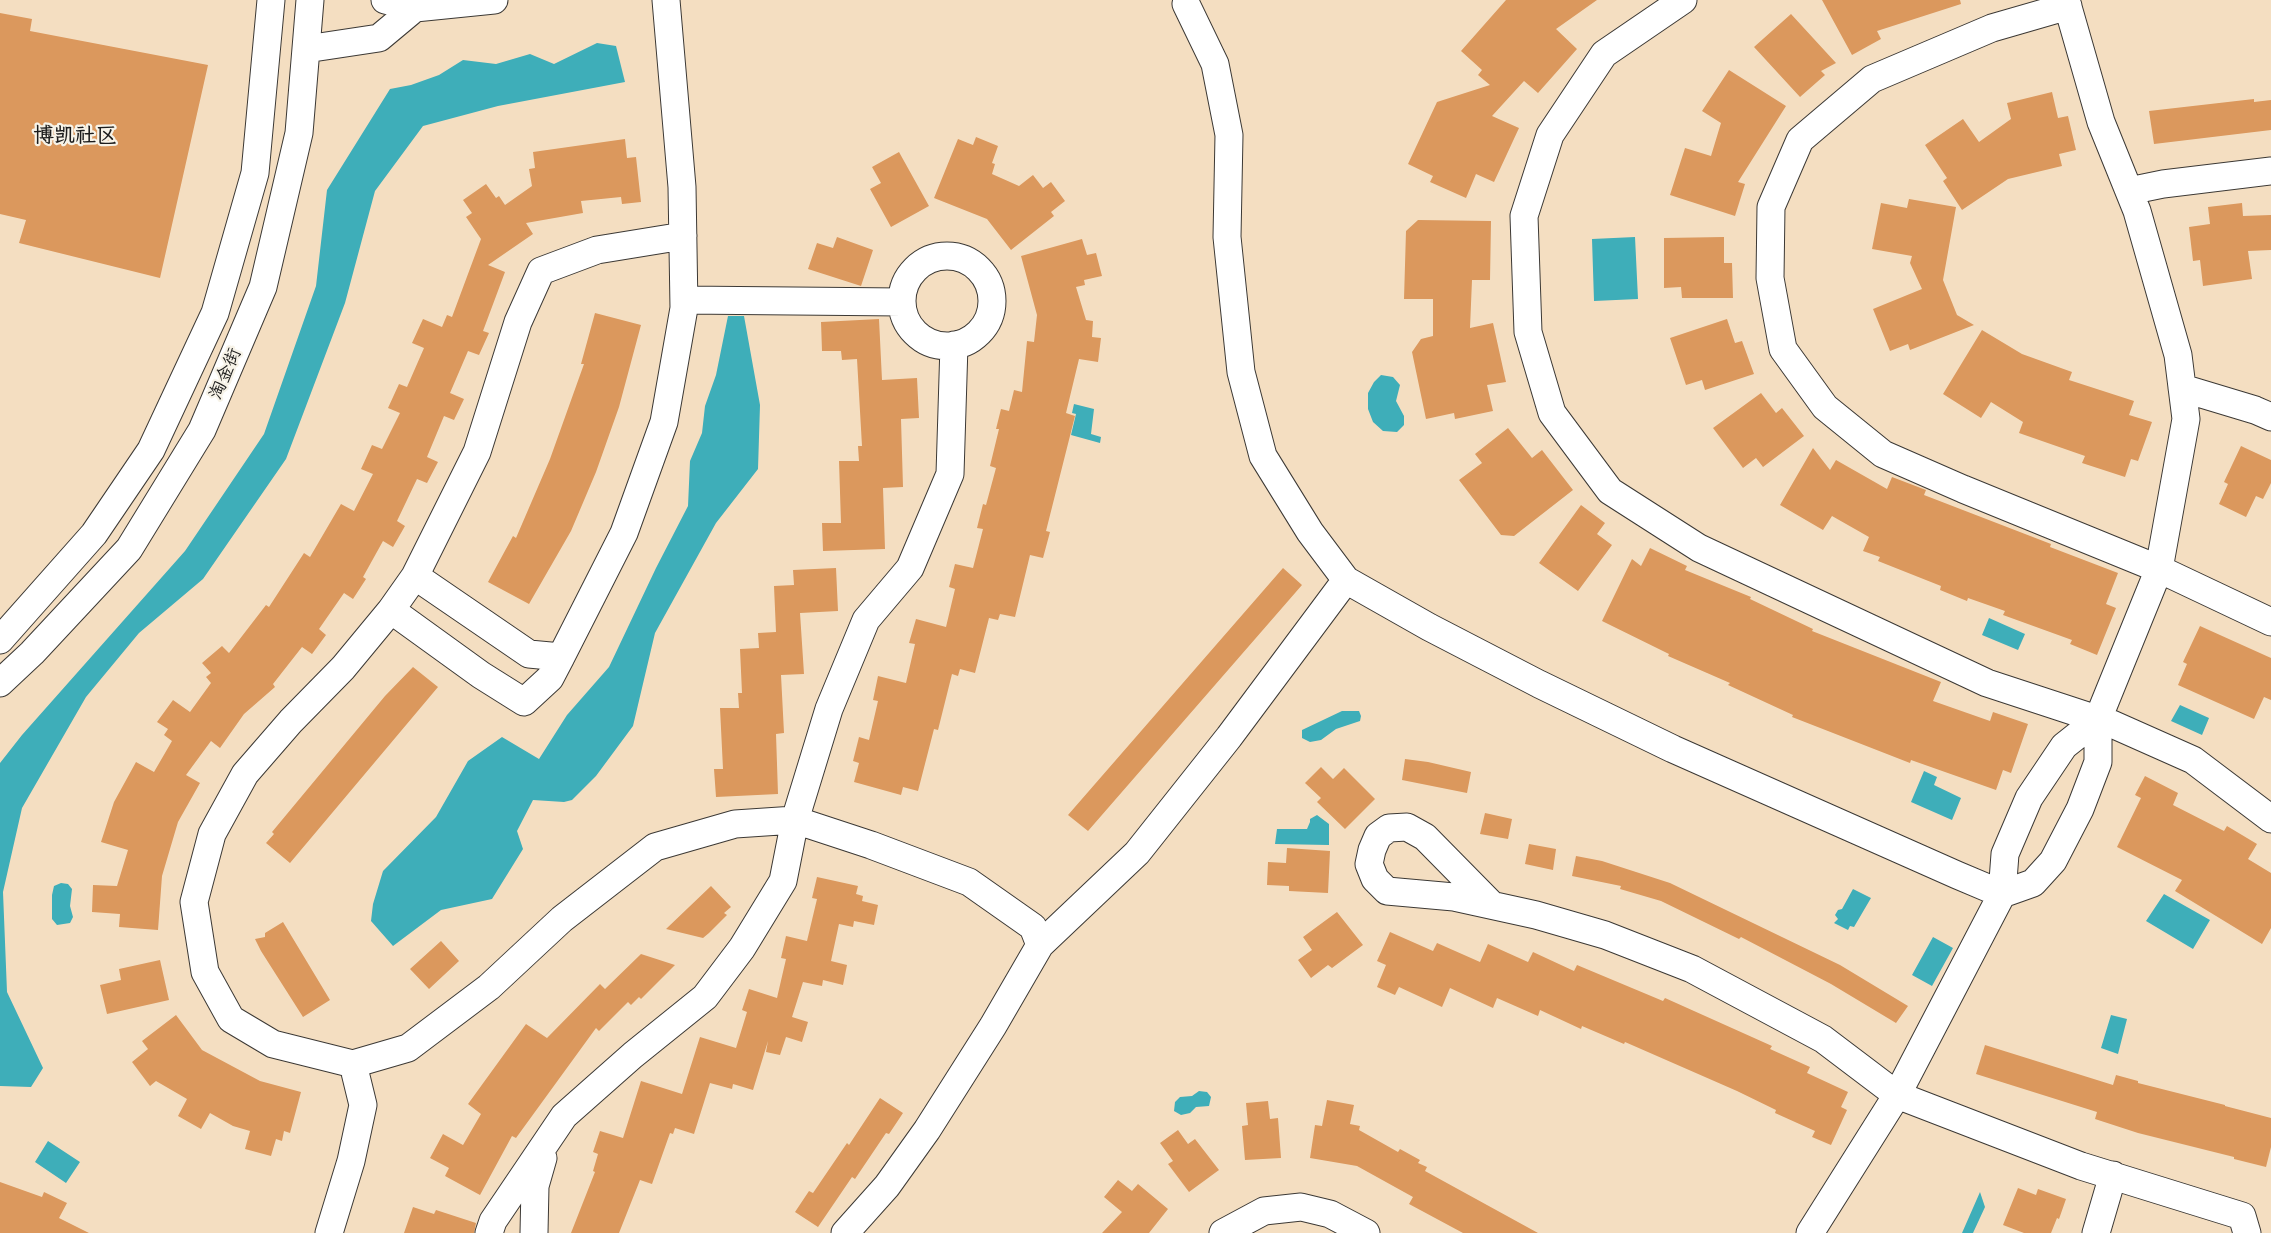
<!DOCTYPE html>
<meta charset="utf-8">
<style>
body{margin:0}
canvas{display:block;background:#f4dec1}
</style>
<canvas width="2271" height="1233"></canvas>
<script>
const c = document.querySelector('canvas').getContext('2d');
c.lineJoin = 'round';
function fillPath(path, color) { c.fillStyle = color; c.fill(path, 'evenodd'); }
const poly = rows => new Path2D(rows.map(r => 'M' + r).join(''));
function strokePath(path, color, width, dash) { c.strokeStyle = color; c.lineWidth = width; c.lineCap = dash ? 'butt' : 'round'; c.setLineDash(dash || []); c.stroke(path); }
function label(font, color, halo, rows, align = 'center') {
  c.font = font + ' Pangolin,"LXGW WenKai TC",sans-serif'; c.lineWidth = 4.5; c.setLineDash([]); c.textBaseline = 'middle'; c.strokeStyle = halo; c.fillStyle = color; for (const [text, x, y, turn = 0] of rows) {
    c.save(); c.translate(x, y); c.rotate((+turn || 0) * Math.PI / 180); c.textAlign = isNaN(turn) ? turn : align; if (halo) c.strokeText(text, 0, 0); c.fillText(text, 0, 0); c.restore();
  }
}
fillPath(poly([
 [597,43,616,46,625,82,498,106,423,126,375,191,345,303,286,459,203,579,139,633,86,697,22,808,3,892,7,992,43,1068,31,1087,0,1086,0,763,22,735,185,551,264,434,316,286,327,190,390,89,411,85,439,75,463,60,496,64,530,54,554,64],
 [1635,237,1638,299,1594,301,1592,239],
 [728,316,744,316,760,405,758,469,716,523,655,633,633,726,596,776,572,800,564,802,533,800,517,831,523,849,492,899,441,910,393,946,371,921,373,904,383,871,436,817,468,761,502,737,539,759,567,715,609,667,656,568,688,506,690,461,702,433,705,406,716,375],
 [1381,375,1393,377,1400,385,1396,401,1404,416,1404,425,1397,432,1383,431,1373,422,1368,409,1368,393,1374,382],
 [1074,404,1094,409,1091,434,1101,437,1100,443,1071,435,1076,414,1072,413],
 [1989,618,2025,634,2018,650,1982,635],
 [2180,705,2209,718,2202,735,2171,721],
 [1342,711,1359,711,1361,716,1360,721,1336,729,1321,740,1310,742,1302,738,1302,730],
 [1924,771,1937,777,1934,785,1961,798,1952,820,1911,802],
 [1317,815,1329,824,1329,845,1275,844,1277,829,1307,829,1310,822,1310,819],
 [61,883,68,884,72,889,70,906,73,917,70,923,57,925,52,919,52,895,54,886],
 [1853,889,1871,898,1854,927,1850,926,1848,930,1834,923,1838,919,1835,915,1838,910,1842,909],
 [2164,894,2210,920,2193,949,2146,921],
 [1933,937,1953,948,1932,986,1912,975],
 [2111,1015,2127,1019,2118,1054,2101,1048],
 [1199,1091,1207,1092,1211,1097,1209,1106,1196,1107,1190,1113,1181,1115,1174,1111,1175,1102,1180,1097,1192,1096],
 [48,1141,80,1162,66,1183,35,1162],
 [1980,1192,1985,1207,1973,1233,1962,1233]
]), '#3eaeb9');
fillPath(poly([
 [1506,0,1597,0,1556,29,1577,49,1538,93,1524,81,1492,116,1519,128,1494,182,1476,174,1466,198,1430,182,1433,176,1408,164,1437,102,1490,85,1478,75,1482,70,1461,51],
 [1822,0,1960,0,1961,4,1877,31,1881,39,1852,55],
 [0,13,32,19,30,31,208,65,160,278,19,243,26,220,0,214],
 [1791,14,1836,63,1821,71,1825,75,1800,97,1754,47],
 [1729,70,1786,106,1738,182,1745,184,1735,216,1670,195,1685,148,1711,156,1721,123,1702,111],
 [2052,92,2058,118,2068,116,2076,150,2059,154,2062,166,2008,179,1962,210,1943,181,1947,178,1925,145,1963,119,1979,142,2011,119,2007,103],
 [2254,99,2254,102,2271,100,2271,130,2154,144,2149,111],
 [976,137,998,146,992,163,995,164,992,174,1019,186,1033,175,1043,188,1051,182,1065,201,1051,212,1054,216,1011,250,987,219,934,198,958,139,973,145],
 [625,139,627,158,636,157,641,202,622,204,621,197,581,201,583,213,526,223,533,234,488,265,505,272,483,331,489,333,479,355,468,351,450,393,464,399,454,420,444,416,427,457,438,462,427,483,417,479,397,521,405,526,393,547,383,541,363,577,366,579,353,599,344,593,319,629,326,635,312,654,302,647,273,684,275,687,244,714,220,748,211,741,186,775,200,783,178,822,162,876,158,930,119,927,120,914,92,912,93,885,117,886,128,850,101,842,114,802,136,762,154,772,172,741,164,735,168,729,157,722,173,700,190,712,211,683,206,677,211,673,202,663,222,646,229,653,266,605,269,607,304,553,310,557,341,504,354,511,373,474,361,469,372,445,382,449,400,413,388,408,399,384,407,387,424,348,412,343,423,319,442,327,447,315,452,317,481,239,466,217,472,213,463,200,486,184,496,198,499,196,505,205,532,186,529,169,535,168,533,152],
 [899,152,929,206,891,227,870,189,881,183,872,167],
 [1909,199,1956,207,1943,280,1957,315,1974,325,1910,350,1908,344,1890,351,1873,309,1922,289,1910,263,1912,256,1872,249,1881,203,1907,208],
 [2242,203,2243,216,2271,215,2271,250,2248,251,2252,279,2203,286,2200,260,2193,261,2189,227,2210,224,2208,207],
 [1418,220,1491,221,1490,280,1472,280,1470,328,1493,323,1506,382,1487,385,1493,411,1455,419,1454,413,1426,419,1412,352,1421,339,1433,336,1433,299,1404,299,1406,231],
 [837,237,873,250,861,286,808,269,817,243,833,248],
 [1724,237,1724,263,1732,263,1733,298,1682,298,1681,287,1664,288,1664,238],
 [1082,239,1087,255,1096,253,1102,276,1084,280,1085,285,1076,287,1086,320,1093,321,1092,337,1101,338,1098,362,1079,359,1066,413,1075,416,1046,531,1050,532,1043,558,1030,555,1015,617,1000,614,998,620,989,618,975,673,960,669,958,676,952,674,938,730,934,729,918,791,903,787,901,795,854,782,859,763,853,761,859,737,869,740,878,701,873,700,878,676,906,683,915,644,909,643,916,619,946,627,955,589,949,587,955,564,973,568,983,529,977,528,983,504,986,505,996,468,990,466,999,429,996,429,1001,409,1009,411,1014,390,1022,392,1027,341,1034,342,1037,315,1021,256],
 [595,313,641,325,619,407,596,472,571,531,529,604,488,582,513,536,516,538,550,459,584,364,581,364],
 [879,319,882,380,917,378,919,418,901,419,903,487,883,488,885,549,823,551,822,523,841,523,839,461,859,461,858,446,862,446,857,359,842,360,841,351,822,351,821,322],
 [1727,319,1735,343,1742,341,1754,374,1705,390,1702,380,1686,385,1670,338],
 [1982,330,2022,354,2072,372,2069,380,2134,401,2129,415,2152,422,2138,461,2131,459,2125,477,2082,463,2085,456,2019,433,2023,422,1991,402,1981,418,1943,394],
 [1761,393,1776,413,1782,408,1804,436,1763,467,1756,458,1743,468,1713,428],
 [1508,428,1532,458,1542,450,1573,490,1514,536,1501,535,1459,480,1482,463,1475,454],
 [2241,446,2271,460,2271,483,2263,499,2256,496,2246,517,2219,504,2228,484,2224,482],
 [1813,448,1830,470,1836,460,1887,489,1892,477,1926,490,1924,495,2051,544,2050,547,2118,573,2106,604,2116,608,2097,655,2070,644,2072,640,2003,615,2005,611,1968,598,1967,601,1940,590,1941,586,1878,561,1880,557,1863,551,1869,537,1832,516,1823,530,1780,505],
 [1581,505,1605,523,1597,534,1612,545,1578,591,1539,563],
 [1650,548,1687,566,1685,570,1751,597,1750,599,1813,629,1812,631,1941,682,1933,701,1990,721,1993,712,2028,724,2011,773,2003,770,1996,790,1911,760,1910,763,1792,717,1793,715,1728,685,1730,683,1668,656,1669,654,1602,621,1632,559,1641,566],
 [836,568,838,611,800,613,804,674,781,675,784,733,776,734,778,794,716,797,714,769,723,769,720,708,739,708,738,693,742,693,740,649,759,648,758,633,776,632,774,586,794,585,793,570],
 [1283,568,1302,585,1088,831,1068,815],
 [2200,626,2271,658,2271,700,2264,697,2254,719,2178,685,2187,664,2183,662],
 [413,667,438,687,290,863,266,843,274,834,272,832,385,696],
 [1405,759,1428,762,1471,772,1467,793,1402,780],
 [1321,767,1333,779,1344,768,1375,799,1345,829,1317,802,1321,798,1305,783],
 [2145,776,2178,793,2173,805,2224,831,2227,826,2257,844,2248,859,2271,873,2271,928,2262,944,2175,891,2182,880,2117,847,2141,798,2135,795],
 [1485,813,1512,819,1508,839,1480,834],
 [1529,844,1556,849,1553,870,1525,864],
 [1287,848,1330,851,1328,893,1289,891,1289,886,1267,885,1268,862,1286,863],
 [1576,856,1602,861,1670,883,1840,965,1908,1006,1896,1023,1831,984,1741,937,1739,939,1661,901,1620,889,1621,886,1572,876],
 [817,877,858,886,856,894,863,896,862,901,878,905,874,925,854,921,853,927,839,924,831,961,847,965,843,985,823,980,822,986,803,982,792,1017,808,1022,802,1042,786,1037,780,1055,766,1052,768,1041,753,1090,733,1084,732,1089,710,1083,694,1134,675,1128,673,1134,670,1133,652,1184,640,1180,619,1233,571,1233,595,1172,593,1171,598,1154,593,1152,600,1131,623,1138,641,1081,682,1094,700,1037,736,1048,747,1012,742,1010,749,989,777,998,786,959,781,958,786,936,807,941,817,899,812,898],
 [711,886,731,907,724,913,727,915,709,933,703,938,666,929],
 [1337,912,1363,945,1332,968,1328,965,1311,978,1298,960,1312,950,1303,937],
 [283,922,330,1000,303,1017,261,951,255,939,265,937,265,933],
 [1390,932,1433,951,1437,943,1480,962,1488,944,1528,962,1533,952,1574,971,1577,965,1663,1001,1665,998,1772,1046,1770,1049,1810,1067,1807,1073,1848,1092,1841,1107,1847,1110,1831,1145,1812,1137,1815,1131,1775,1113,1776,1110,1737,1091,1625,1042,1624,1044,1582,1026,1581,1029,1540,1010,1538,1016,1497,998,1493,1008,1450,988,1442,1007,1399,987,1395,995,1377,987,1386,965,1377,961],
 [441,941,459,961,429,989,410,969],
 [641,954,675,965,641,999,639,997,631,1005,628,1002,599,1031,596,1028,516,1138,512,1136,480,1195,445,1176,449,1168,430,1158,443,1134,463,1145,481,1114,468,1104,526,1024,547,1038,600,984,605,989],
 [160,960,169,1000,107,1014,100,985,121,980,119,969],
 [176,1015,202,1050,260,1081,301,1092,290,1133,284,1131,282,1141,276,1139,271,1156,245,1149,250,1131,233,1126,210,1113,201,1129,178,1116,187,1099,156,1081,150,1086,132,1062,148,1049,142,1041],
 [1985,1045,2113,1085,2116,1075,2138,1081,2138,1083,2225,1105,2225,1106,2271,1118,2271,1147,2266,1167,2234,1159,2234,1157,2138,1133,2095,1119,2097,1112,1976,1074],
 [880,1098,903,1113,889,1134,886,1133,855,1179,852,1177,818,1227,795,1212,809,1191,813,1193,847,1143,849,1145],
 [1327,1100,1354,1105,1350,1124,1360,1126,1359,1130,1398,1152,1400,1149,1420,1160,1418,1163,1427,1167,1425,1171,1538,1233,1463,1233,1409,1204,1413,1197,1357,1166,1310,1158,1315,1125,1322,1126],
 [1268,1101,1270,1119,1278,1118,1281,1158,1245,1160,1242,1126,1248,1125,1246,1103],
 [1178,1130,1188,1144,1195,1139,1219,1170,1189,1192,1168,1164,1173,1161,1160,1143],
 [1118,1180,1132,1191,1138,1184,1168,1209,1149,1233,1102,1233,1122,1212,1104,1197],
 [0,1182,42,1197,44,1192,67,1203,59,1218,89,1233,0,1233],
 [2018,1188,2036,1195,2038,1189,2066,1199,2059,1219,2057,1218,2051,1233,2024,1233,2003,1225],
 [413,1207,434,1214,436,1210,476,1223,474,1233,404,1233]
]), '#db985d');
const minor = poly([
 [385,0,415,8,494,0],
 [666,0,682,187,684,308,664,422,624,533,561,657,529,654,415,576,477,452,518,322,541,271,597,250,683,236],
 [1683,0,1604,54,1550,135,1524,216,1528,332,1552,413,1610,491,1699,548,1987,683,2112,724,2193,760,2271,819],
 [2068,6,1992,28,1872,79,1800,140,1771,207,1770,278,1783,349,1825,407,1883,454,1963,489,2159,569,2271,622],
 [306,49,379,38,415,8],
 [2129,191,2163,184,2271,171],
 '902 301a45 45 0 1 1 90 0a45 45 0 1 1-90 0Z',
 [684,300,902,302],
 [2182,388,2255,410,2271,417],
 [415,576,391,610,481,675,524,702,550,678,561,657],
 [1346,580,1429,627,1539,684,1673,749,1957,875,2002,894,2033,883,2053,861,2080,809,2098,762,2098,719,2159,569,2186,419,2178,355,2137,211,2101,122,2066,0],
 [391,610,343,668,291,721,245,774,212,834,194,902,205,972,231,1019,273,1044,353,1064,408,1048,489,987,562,919,655,847,735,824,795,820,829,709,866,620,910,568,950,474,954,345],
 [0,640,94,534,151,450,215,313,255,173,271,0],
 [0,683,32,653,129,549,202,430,263,287,299,133,310,0],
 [1492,905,1425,837,1407,827,1389,828,1378,836,1372,850,1369,864,1375,879,1387,891,1454,897,1536,915,1605,935,1692,969,1823,1039,1897,1095,2081,1166,2242,1216,2247,1233],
 [1040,945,1137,853,1229,737,1346,580,1310,532,1263,456,1241,372,1227,237,1229,135,1215,64,1186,4],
 [329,1233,351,1161,363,1105,353,1064],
 [489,1233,493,1221,564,1116,633,1055,705,997,742,948,783,881,795,820,871,845,969,882,1033,927,1040,945,993,1026,927,1130,887,1186,845,1233],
 [534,1233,535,1186,543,1158],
 [1223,1233,1264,1211,1301,1207,1330,1214,1366,1233],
 [1810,1233,1897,1095,2002,894,2005,854,2029,798,2064,746,2098,719],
 [2096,1233,2113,1175]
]);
strokePath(minor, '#3c3935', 29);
strokePath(minor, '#fff', 27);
label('18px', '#1c1c1c', '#f7f3e8', [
 ["淘金街",226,374,-67]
]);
label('bold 21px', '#1c1c1c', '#f7f3e8', [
 ["博凯社区",75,137]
]);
</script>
